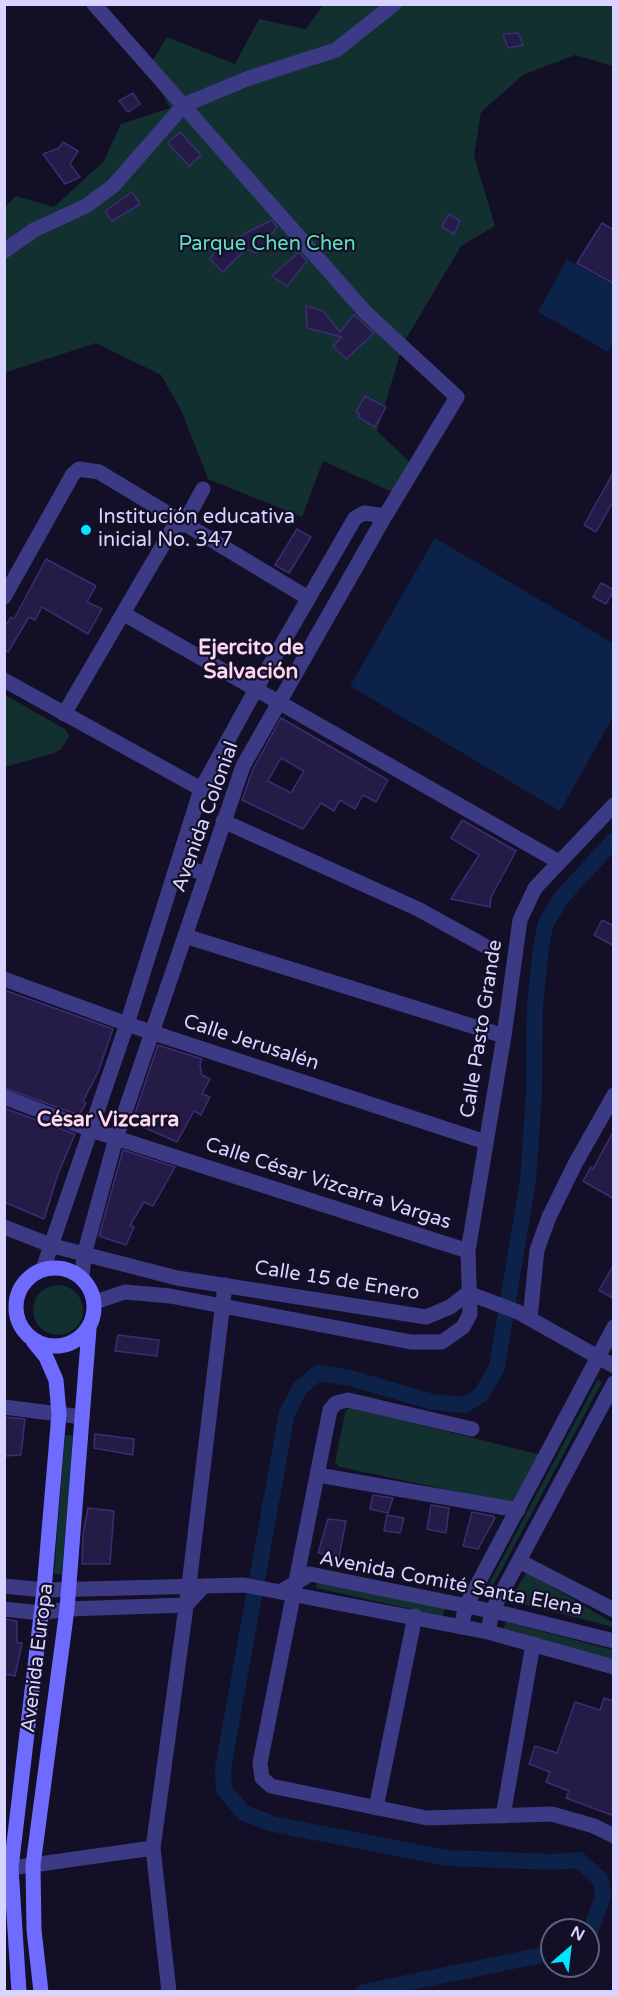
<!DOCTYPE html>
<meta charset="utf-8">
<style>
body{margin:0}
#map{position:relative;width:618px;height:1996px;overflow:hidden;background:#130f26;font-family:"Varela Round",sans-serif}
canvas{display:block}
.frame{position:absolute;inset:0;border:6px solid #d9d4ff;pointer-events:none}
.north{position:absolute;left:540px;top:1918px;width:60px;height:60px;box-sizing:border-box;background:#130f26;border:2px solid #625e7d;border-radius:50%;rotate:28deg;font-size:16px;font-weight:700;line-height:24px;text-align:center;color:#d9d4ff}
.north::after{content:'';display:block;margin:auto;width:21px;height:27px;background:#00e5ff;clip-path:polygon(50% 0,100% 100%,50% 72%,0 100%)}
</style>
<div id="map">
<canvas width="618" height="1996"></canvas>
<div class="frame"></div>
<div class="north">N</div>
</div>
<script>
const c = document.querySelector('canvas').getContext('2d');
c.lineJoin = 'round';
function fillPath(path, color) { c.fillStyle = color; c.fill(path, 'evenodd'); }
const poly = rows => new Path2D(rows.map(r => 'M' + r).join(''));
function strokePath(path, color, width, dash) { c.strokeStyle = color; c.lineWidth = width; c.lineCap = dash ? 'butt' : 'round'; c.setLineDash(dash || []); c.stroke(path); }
function label(font, color, halo, rows, align = 'center') {
  c.font = font + ' "Varela Round",sans-serif'; c.lineWidth = 4.5; c.setLineDash([]); c.textBaseline = 'middle'; c.strokeStyle = halo; c.fillStyle = color; for (const [text, x, y, turn = 0] of rows) {
    c.save(); c.translate(x, y); c.rotate((+turn || 0) * Math.PI / 180); c.textAlign = isNaN(turn) ? turn : align; if (halo) c.strokeText(text, 0, 0); c.fillText(text, 0, 0); c.restore();
  }
}
fillPath(poly([
 [323,5,613,5,613,66,575,55,523,75,481,112,474,156,495,226,461,246,403,344,377,431,415,467,397,494,323,461,302,517,208,479,182,412,161,375,96,343,7,372,5,377,5,207,16,196,54,207,104,161,121,124,170,108,148,68,167,37,235,64,259,19,306,29],
 [5,695,65,729,69,736,61,749,54,753,5,767],
 '33 1310a25 25 0 1 1 50 0a25 25 0 1 1-50 0Z',
 [598,1379,602,1382,489,1593,485,1591],
 [349,1407,541,1455,515,1504,340,1467,335,1463,345,1412],
 [65,1435,73,1435,62,1574,54,1574],
 [527,1572,613,1623,613,1627,512,1601,511,1597],
 [318,1579,445,1607,443,1616,316,1588],
 [506,1622,613,1650,613,1659,503,1630]
]), '#12302f');
fillPath(poly([
 [567,259,613,285,613,343,608,352,538,312],
 [435,538,613,643,613,717,560,811,350,686]
]), '#0c2248');
strokePath(poly([
 [588,1938,603,1896,601,1880,579,1860,553,1862,447,1858,273,1824,244,1813,224,1790,223,1768,287,1413,300,1388,318,1373,350,1378,433,1402,464,1405,481,1395,497,1367,528,1181,534,1095,535,1003,542,940,546,923,562,897,614,840],
 [363,1992,552,1953]
]), '#0c2248', 16);
const building = poly([
 [518,33,523,45,508,48,503,34,518,33],
 [133,93,140,104,128,112,119,101,133,93],
 [180,132,201,155,189,166,168,143,180,132],
 [63,142,78,151,70,164,80,177,65,184,43,154,59,148,63,142],
 [132,192,140,204,112,221,105,211,132,192],
 [449,214,460,221,454,234,442,227,449,214],
 [272,220,277,227,270,236,273,243,255,253,246,249,223,272,210,259,215,252,248,232,272,220],
 [602,223,614,230,614,284,577,263,602,223],
 [299,252,307,261,287,286,272,276,299,252],
 [306,306,323,311,340,332,354,315,374,333,346,359,333,346,342,337,307,328,306,306],
 [365,396,386,407,375,427,358,417,360,414,356,412,365,396],
 [614,471,614,500,596,532,584,525,614,471],
 [297,529,311,537,289,573,275,565,297,529],
 [46,559,96,586,87,602,102,609,88,634,42,607,35,620,29,617,8,652,4,650,4,628,11,617,14,619,46,559],
 [601,583,614,590,606,604,593,597,601,583],
 [281,718,388,780,376,802,363,795,355,809,340,800,334,811,321,803,303,829,242,800,253,769,281,718],
 [281,758,304,771,291,793,268,781,281,758],
 [462,820,516,851,491,897,490,907,451,899,479,855,451,838,462,820],
 [602,920,614,926,614,946,594,935,602,920],
 [4,990,113,1029,98,1072,83,1101,86,1103,79,1115,4,1088,4,990],
 [158,1045,202,1059,200,1065,202,1075,210,1079,202,1094,210,1097,201,1115,194,1111,177,1142,132,1122,158,1045],
 [4,1108,75,1134,58,1174,44,1219,4,1202,4,1108],
 [614,1130,614,1199,583,1181,591,1167,593,1169,614,1130],
 [123,1150,175,1167,153,1206,144,1202,130,1225,134,1227,126,1245,99,1236,123,1150],
 [614,1264,614,1299,599,1290,614,1264],
 [118,1335,159,1340,157,1356,115,1351,118,1335],
 [4,1417,25,1419,21,1455,4,1456,4,1417],
 [95,1434,134,1439,133,1455,94,1448,95,1434],
 [373,1495,393,1498,388,1513,370,1509,373,1495],
 [431,1505,449,1508,446,1533,427,1529,431,1505],
 [88,1508,114,1511,110,1564,82,1564,83,1534,88,1508],
 [472,1512,493,1516,495,1518,478,1549,463,1546,472,1512],
 [387,1515,404,1518,400,1533,384,1531,387,1515],
 [328,1519,346,1521,339,1557,318,1553,328,1519],
 [4,1619,17,1621,17,1643,22,1643,15,1676,4,1674,4,1619],
 [604,1698,614,1701,614,1816,566,1798,569,1791,546,1782,550,1772,529,1764,535,1746,557,1753,575,1702,600,1710,604,1698]
]);
fillPath(building, '#241b47');
strokePath(building, '#3b2d73', 1.5);
strokePath(poly([
 [4,251,34,230,86,206,113,186,184,105,249,78,336,50,394,4],
 [183,525,203,489],
 [4,597,73,474,79,469,99,472,308,598],
 [124,614,559,862],
 [4,680,201,789],
 [64,714,177,521],
 [223,821,418,909,485,946],
 [178,864,205,874],
 [185,936,504,1036],
 [4,979,127,1024,486,1142],
 [4,1097,91,1130,468,1251],
 [4,1227,53,1246,177,1278,426,1317,450,1307,468,1293],
 [43,1269,127,1024,201,789,256,689,355,518,364,513,385,516],
 [82,1277,84,1255,116,1138,243,766,385,516,457,397,365,312,94,4],
 [468,1293,518,1312,614,1366],
 [95,1302,125,1292,170,1296,411,1342,442,1342,463,1327,470,1314,468,1251,504,1036,520,920,535,888,614,805],
 [530,1318,537,1250,549,1217,575,1164,614,1095],
 [4,1407,82,1417],
 [472,1429,348,1400,336,1403,330,1410,260,1763,262,1778,271,1786,427,1818,552,1814,594,1826,614,1836],
 [318,1475,518,1510],
 [519,1561,614,1610],
 [4,1586,44,1590],
 [4,1609,40,1613],
 [461,1627,466,1606,614,1327],
 [488,1632,492,1611,614,1383],
 [376,1808,415,1616],
 [503,1816,533,1644],
 [4,1869,153,1848],
 [169,1992,153,1848,189,1585,225,1285]
]), '#3d3a85', 15);
strokePath(poly([
 [44,1590,244,1585,488,1632,614,1667],
 [282,1591,310,1574,506,1614,614,1641],
 [40,1613,67,1609,186,1605,204,1586]
]), '#3d3a85', 15);
strokePath(poly([
 '16 1307a39 39 0 1 1 78 0a39 39 0 1 1-78 0Z',
 [19,1992,11,1868,44,1590,59,1414,56,1380,46,1357,33,1341],
 [41,1992,34,1930,33,1865,67,1609,89,1329]
]), '#6f6bff', 15);
for (const [x, y, r, color] of [
 [86,530,6,"#00e5ff"]
]) { const dot = new Path2D(); dot.arc(x, y, r, 0, 2 * Math.PI); c.fillStyle = color; c.fill(dot); strokePath(dot, '#130f26', 2); }
label('20px', '#5fe0c0', '#130f26', [
 ["Parque Chen Chen",267,245]
]);
label('20px', '#d9d4ff', '#130f26', [
 ["Institución educativa",98,518],
 ["inicial No. 347",98,541]
], 'left');
label('20px', '#d9d4ff', '#130f26', [
 ["Avenida Colonial",206,817,-70],
 ["Calle Pasto Grande",482,1029,-81],
 ["Calle Jerusalén",251,1043,18],
 ["Calle César Vizcarra Vargas",328,1184,18],
 ["Calle 15 de Enero",337,1281,9],
 ["Avenida Comité Santa Elena",451,1584,11],
 ["Avenida Europa",38,1658,-83]
]);
label('bold 21px', '#ffd6f0', '#130f26', [
 ["Ejercito de",251,648],
 ["Salvación",251,672],
 ["César Vizcarra",108,1120]
]);
</script>
